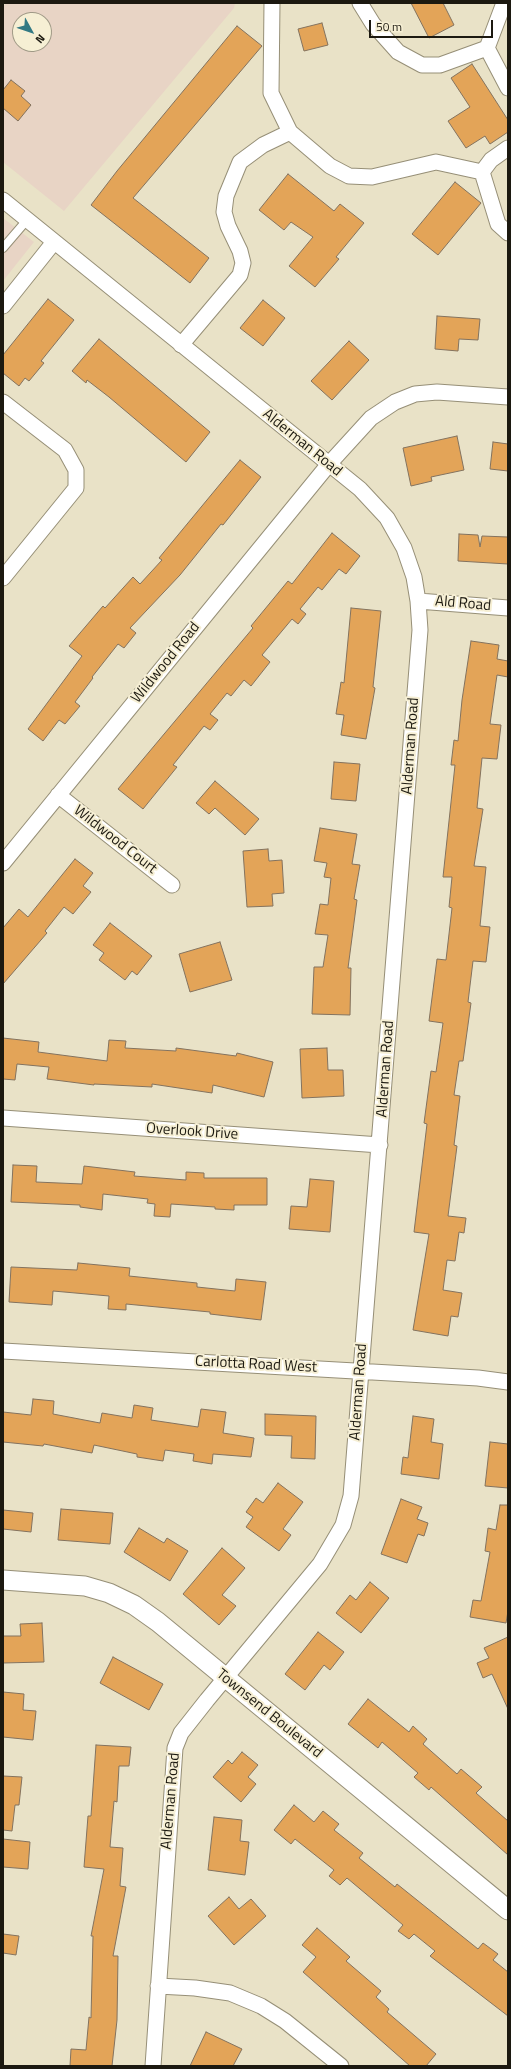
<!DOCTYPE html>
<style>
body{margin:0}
#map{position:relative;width:511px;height:2069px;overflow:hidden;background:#e9e2c7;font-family:"Titillium Web",sans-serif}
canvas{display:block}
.frame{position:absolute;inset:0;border:4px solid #1c1910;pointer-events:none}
.north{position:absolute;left:12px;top:12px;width:40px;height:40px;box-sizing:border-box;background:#f6efd4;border:1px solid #9f9986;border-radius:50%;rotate:130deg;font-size:11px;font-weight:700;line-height:16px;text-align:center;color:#1c1910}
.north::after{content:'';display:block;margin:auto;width:14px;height:18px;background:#327983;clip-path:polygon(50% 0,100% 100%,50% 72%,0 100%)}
.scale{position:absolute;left:369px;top:20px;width:124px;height:18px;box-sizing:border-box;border:2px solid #1c1910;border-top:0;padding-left:5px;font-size:12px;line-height:14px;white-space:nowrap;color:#1c1910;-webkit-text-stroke:3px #f6efd4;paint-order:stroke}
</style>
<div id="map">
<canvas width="511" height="2069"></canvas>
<div class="frame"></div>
<div class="north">N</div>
<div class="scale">50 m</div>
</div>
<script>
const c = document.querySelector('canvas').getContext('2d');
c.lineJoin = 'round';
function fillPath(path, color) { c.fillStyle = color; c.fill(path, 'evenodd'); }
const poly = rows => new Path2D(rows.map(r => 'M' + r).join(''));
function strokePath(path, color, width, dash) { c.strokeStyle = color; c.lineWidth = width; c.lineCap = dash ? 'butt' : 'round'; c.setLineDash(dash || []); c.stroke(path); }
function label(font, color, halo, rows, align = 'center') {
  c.font = font + ' "Titillium Web",sans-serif'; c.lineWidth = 4; c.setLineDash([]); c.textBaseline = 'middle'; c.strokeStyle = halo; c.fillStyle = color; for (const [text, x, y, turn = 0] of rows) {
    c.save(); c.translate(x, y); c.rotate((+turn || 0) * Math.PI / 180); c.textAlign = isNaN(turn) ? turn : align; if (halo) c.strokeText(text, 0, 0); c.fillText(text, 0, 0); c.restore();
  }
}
fillPath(poly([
 [6,3,235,3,234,8,64,211,3,162,3,7],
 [20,20,44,20,44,44,20,44],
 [3,218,34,242,3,281]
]), '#e8d4c5');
const building = poly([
 [411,3,443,3,454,25,429,38,411,3],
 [322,23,328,45,304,51,298,29,322,23],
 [237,26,262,46,133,198,209,258,190,283,91,205,117,171,237,26],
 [472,64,508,120,508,132,490,144,485,136,466,148,448,121,470,107,451,78,472,64],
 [11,80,25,91,21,96,31,105,18,121,3,108,3,90,11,80],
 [288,174,334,211,340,204,364,223,336,257,339,259,315,287,289,266,313,237,291,222,284,230,259,210,288,174],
 [455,182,481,203,438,255,412,234,455,182],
 [48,299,74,320,41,361,44,363,29,381,25,378,19,386,3,373,3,355,48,299],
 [263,300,285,318,263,346,240,328,263,300],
 [437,316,480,319,478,340,459,339,458,351,435,349,437,316],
 [99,339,210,432,186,462,109,397,87,380,86,383,72,371,99,339],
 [349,341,369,360,332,400,311,381,349,341],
 [457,436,464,470,431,477,432,481,411,486,403,448,457,436],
 [493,442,508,444,508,471,490,469,493,442],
 [240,460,261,477,223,525,221,524,180,575,130,628,136,633,124,648,118,644,92,677,93,678,75,702,80,706,65,724,59,720,43,741,28,729,82,656,69,646,103,606,105,608,133,577,140,584,162,560,159,558,240,460],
 [332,533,360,556,346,574,339,569,322,590,318,587,300,609,306,614,298,624,292,619,262,655,270,662,251,686,244,680,231,696,227,693,210,714,218,720,210,730,204,726,173,765,177,767,143,809,118,789,253,628,251,626,288,581,292,584,332,533],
 [459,534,478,535,480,547,482,536,508,537,508,564,458,561,459,534],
 [351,608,381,611,373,687,375,688,366,739,341,735,344,715,336,714,341,682,344,683,351,608],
 [471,641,499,645,497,659,508,661,508,677,497,675,490,724,501,725,497,759,482,758,477,808,483,809,474,866,486,867,480,926,490,927,486,962,473,961,468,1002,471,1003,463,1061,459,1061,454,1095,460,1096,454,1145,457,1146,448,1216,466,1218,464,1233,459,1232,455,1261,447,1260,443,1290,462,1293,458,1317,451,1316,448,1336,413,1330,429,1234,414,1232,427,1124,424,1123,431,1071,436,1072,443,1023,429,1021,437,959,446,960,452,908,449,907,452,877,443,877,455,765,451,765,454,740,458,741,462,700,471,641],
 [334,762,360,764,356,801,331,799,334,762],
 [215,781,259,819,245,835,215,808,209,814,196,803,215,781],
 [320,828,357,834,352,864,360,865,354,899,357,900,348,968,351,968,350,1015,312,1014,314,967,323,967,328,935,315,934,320,904,328,905,331,878,324,877,327,863,314,861,320,828],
 [268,849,269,861,282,860,284,893,272,894,273,906,247,907,243,851,268,849],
 [75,859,93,873,83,886,91,892,73,914,64,907,45,931,47,933,3,984,3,928,19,909,28,917,75,859],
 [110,923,152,956,137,975,132,971,125,980,99,960,104,953,93,945,110,923],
 [220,942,232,980,190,992,179,954,220,942],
 [3,1038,39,1042,38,1052,107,1061,109,1040,126,1041,125,1048,176,1051,176,1048,236,1056,237,1053,273,1062,264,1097,213,1085,212,1093,152,1084,152,1087,94,1084,94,1085,47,1079,49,1067,17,1064,15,1080,3,1079,3,1038],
 [327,1048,328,1070,343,1070,344,1096,302,1098,300,1049,327,1048],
 [13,1165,37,1166,36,1182,82,1184,84,1166,135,1172,134,1176,186,1180,186,1172,204,1173,204,1178,267,1178,267,1205,234,1205,234,1210,215,1209,215,1207,171,1204,170,1217,154,1216,155,1204,147,1203,148,1199,103,1194,102,1210,80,1207,80,1205,11,1202,13,1165],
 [310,1179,334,1181,330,1232,289,1229,291,1206,307,1207,310,1179],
 [78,1263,130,1268,129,1276,197,1283,197,1287,235,1291,236,1279,266,1282,261,1320,210,1314,210,1312,126,1304,126,1310,108,1309,109,1296,53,1291,52,1305,9,1302,11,1267,77,1270,78,1263],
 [33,1399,54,1401,53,1414,100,1423,102,1413,132,1418,134,1405,153,1408,151,1420,198,1427,201,1409,226,1412,223,1433,254,1438,251,1457,213,1454,212,1464,193,1461,194,1454,165,1450,163,1461,137,1457,137,1454,94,1445,92,1453,44,1444,43,1446,3,1442,3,1412,31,1415,33,1399],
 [265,1414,316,1416,315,1459,291,1458,292,1436,265,1435,265,1414],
 [413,1416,434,1419,431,1442,443,1444,439,1479,401,1474,403,1457,408,1458,413,1416],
 [490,1442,508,1444,508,1488,485,1486,490,1442],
 [278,1483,303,1502,283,1529,291,1535,279,1551,246,1527,253,1517,246,1512,256,1498,263,1503,278,1483],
 [401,1499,422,1507,417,1519,428,1523,424,1536,418,1534,407,1563,381,1554,401,1499],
 [500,1505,508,1505,508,1611,506,1623,470,1617,473,1600,481,1601,490,1552,485,1551,488,1528,496,1530,500,1505],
 [61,1509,113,1513,110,1544,58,1540,61,1509],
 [3,1510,33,1513,31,1532,3,1529,3,1510],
 [139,1528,164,1543,167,1538,188,1551,170,1581,124,1552,139,1528],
 [222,1548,245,1568,222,1595,236,1606,219,1625,183,1594,222,1548],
 [370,1582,389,1598,361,1633,336,1613,350,1595,356,1600,370,1582],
 [42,1623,44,1662,3,1663,3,1636,21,1636,20,1624,42,1623],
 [318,1632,344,1652,330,1670,324,1665,305,1690,285,1674,318,1632],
 [508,1637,508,1709,492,1674,483,1678,477,1663,489,1658,484,1648,508,1637],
 [113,1657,163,1684,149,1710,100,1683,113,1657],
 [3,1692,24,1694,23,1710,36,1711,33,1740,3,1737,3,1692],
 [368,1699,409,1732,413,1726,427,1739,423,1744,457,1774,461,1769,482,1787,476,1793,508,1821,508,1855,431,1787,429,1790,414,1777,418,1773,382,1742,378,1748,348,1724,368,1699],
 [96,1745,131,1747,129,1766,119,1766,117,1802,114,1801,110,1847,123,1848,120,1886,126,1887,113,1956,118,1956,117,2020,112,2066,70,2066,71,2049,86,2050,89,2017,91,2018,93,1936,91,1936,104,1869,84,1867,88,1816,91,1816,96,1745],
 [242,1752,258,1765,248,1777,256,1784,241,1802,213,1777,228,1760,232,1764,242,1752],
 [3,1776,22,1777,19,1805,15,1805,12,1831,3,1830,3,1776],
 [294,1805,314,1822,323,1811,339,1824,334,1830,363,1853,359,1858,395,1887,397,1884,478,1949,483,1943,498,1954,493,1960,508,1972,508,2016,430,1956,435,1951,414,1934,409,1939,398,1931,403,1925,347,1878,340,1885,329,1876,334,1870,295,1839,291,1844,274,1830,294,1805],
 [214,1817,242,1820,240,1841,249,1842,245,1875,208,1870,214,1817],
 [3,1839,30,1842,28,1869,3,1867,3,1839],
 [229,1897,239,1909,251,1899,266,1916,234,1945,208,1916,229,1897],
 [317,1928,350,1957,346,1961,381,1991,376,1997,389,2009,387,2012,436,2054,426,2066,410,2066,303,1972,316,1957,302,1945,317,1928],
 [3,1934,19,1936,16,1955,3,1953,3,1934],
 [206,2032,242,2049,233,2066,190,2066,206,2032]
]);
fillPath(building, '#e3a458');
strokePath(building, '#83725e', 1);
const service = poly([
 [3,248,27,220]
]);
const minor = poly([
 [360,3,373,24,398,52,422,65,440,65,487,48],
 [487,48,504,3],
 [487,48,508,88],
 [290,132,330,166,349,176,372,177,436,162,482,172],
 [482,172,498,224,508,233],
 [482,172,491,160,508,148],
 [3,200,360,489,387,518,404,548,414,577,418,601,420,630,351,1496,343,1525,320,1564,207,1700,181,1733,175,1748,153,2066],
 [3,306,54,242],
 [181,345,240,275,243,263,240,251,228,226,224,212,226,196,240,162,263,145,290,132,271,93,272,3],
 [3,402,65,450,76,470,76,488,3,578],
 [418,601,508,608],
 [58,795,172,885],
 [3,863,329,464,371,418,395,402,415,394,437,392,508,397],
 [3,1118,380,1145],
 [3,1351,478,1378,508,1382],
 [158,1986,195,1988,230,1993,261,2006,285,2021,341,2066]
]);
const tertiary = poly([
 [3,1580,85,1586,109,1593,134,1605,158,1622,508,1910]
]);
strokePath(service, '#968f77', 10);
strokePath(minor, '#968f77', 17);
strokePath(tertiary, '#968f77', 21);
strokePath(service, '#fff', 8);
strokePath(minor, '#fff', 15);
strokePath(tertiary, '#fff', 19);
label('15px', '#1c1910', '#f6efd4', [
 ["Alderman Road",302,443,39],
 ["Ald Road",463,604,5],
 ["Wildwood Road",166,663,-51],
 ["Alderman Road",411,746,-86],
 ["Wildwood Court",115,840,38],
 ["Alderman Road",386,1069,-86],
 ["Overlook Drive",192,1132,4],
 ["Carlotta Road West",256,1365,3],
 ["Alderman Road",359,1392,-86],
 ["Townsend Boulevard",269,1714,39],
 ["Alderman Road",171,1801,-85]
]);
</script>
